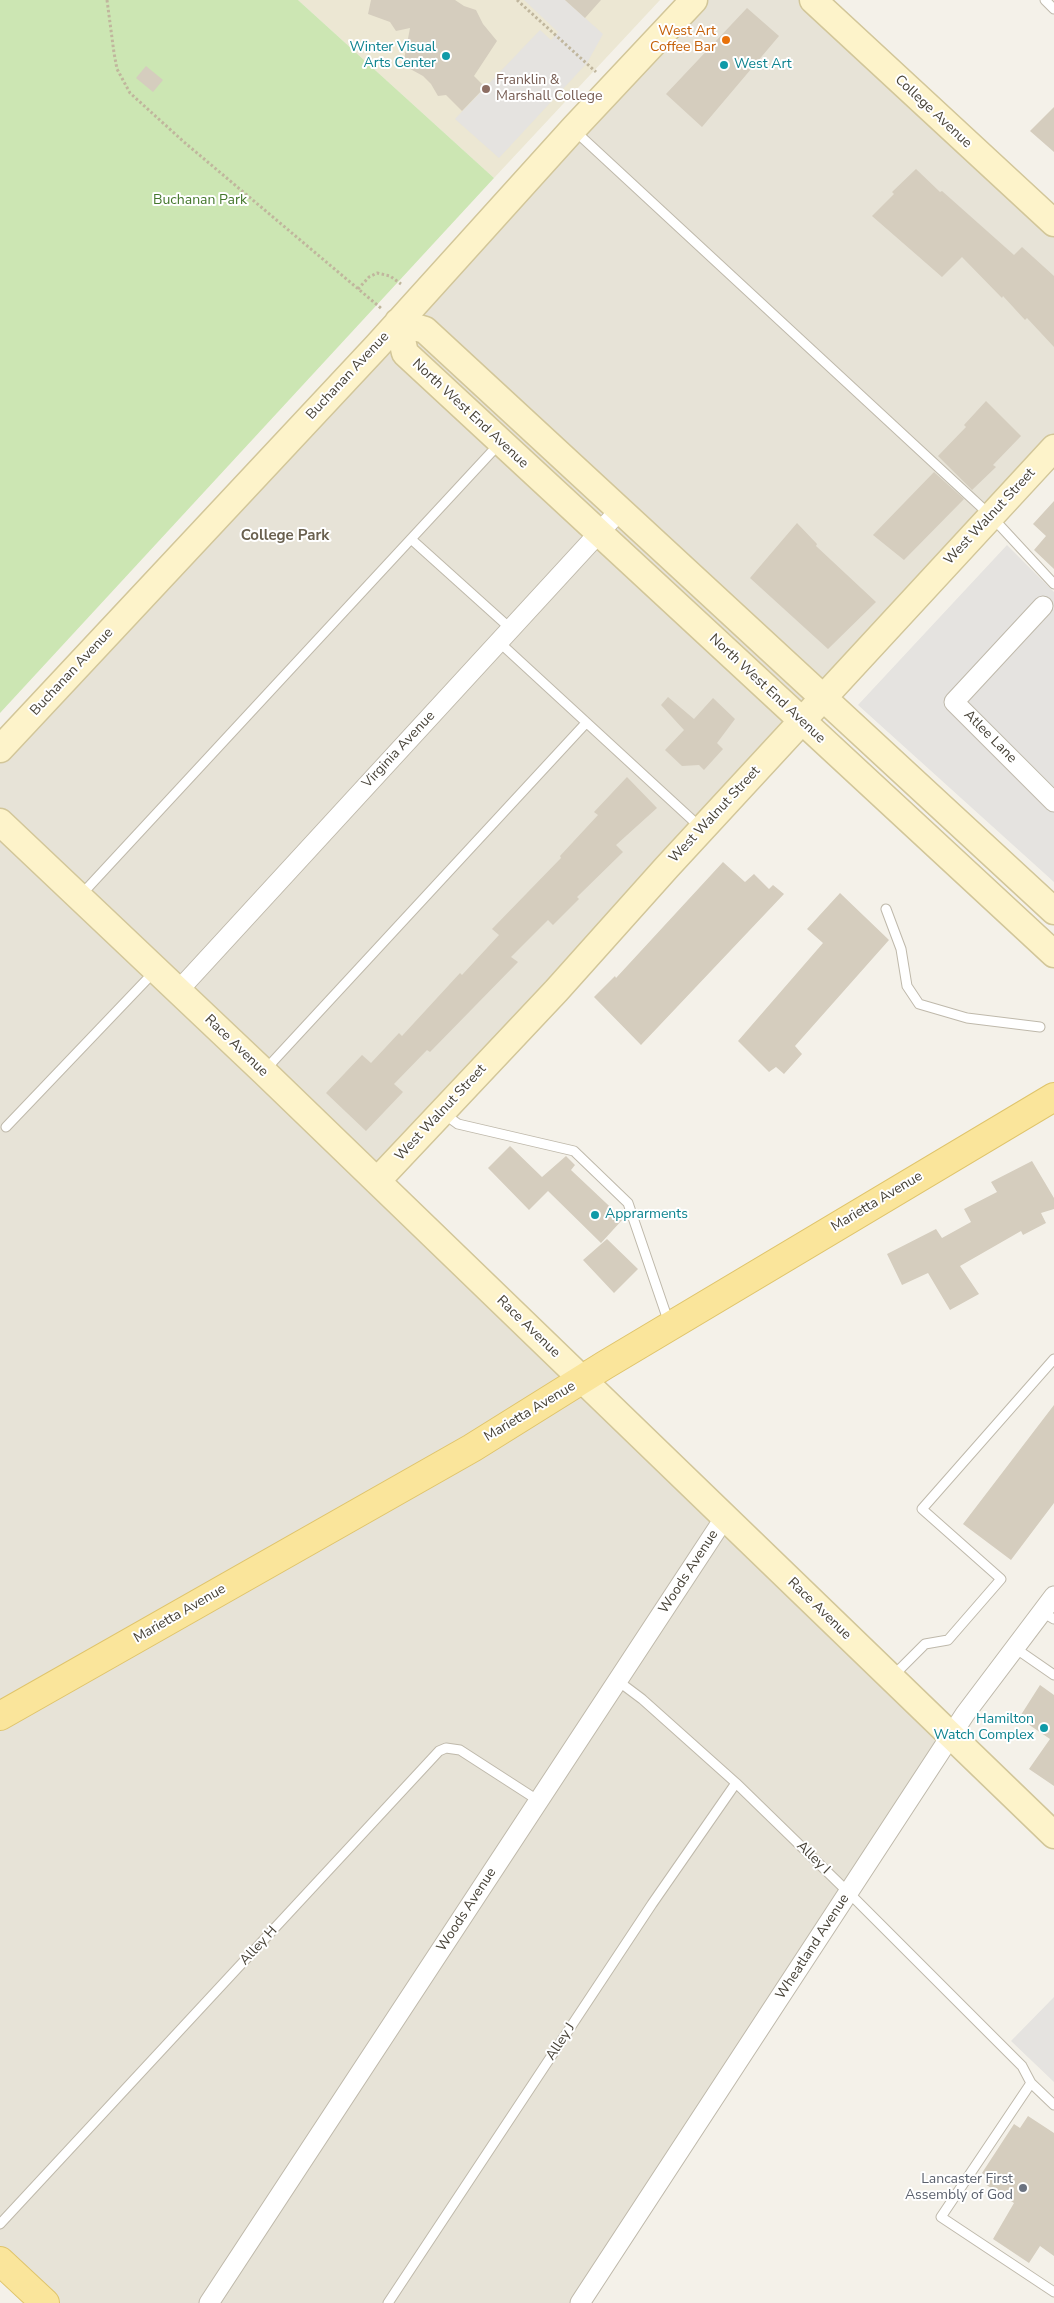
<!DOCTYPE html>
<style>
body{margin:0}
canvas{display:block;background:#f4f1e9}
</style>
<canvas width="1054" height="2303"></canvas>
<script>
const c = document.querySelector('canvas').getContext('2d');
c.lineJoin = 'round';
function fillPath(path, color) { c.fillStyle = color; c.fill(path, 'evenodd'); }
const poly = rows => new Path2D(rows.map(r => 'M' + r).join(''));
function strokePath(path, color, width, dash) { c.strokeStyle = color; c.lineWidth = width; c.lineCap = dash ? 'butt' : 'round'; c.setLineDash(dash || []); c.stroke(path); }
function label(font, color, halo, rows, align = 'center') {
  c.font = font + ' "Nunito Sans",sans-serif'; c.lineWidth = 4; c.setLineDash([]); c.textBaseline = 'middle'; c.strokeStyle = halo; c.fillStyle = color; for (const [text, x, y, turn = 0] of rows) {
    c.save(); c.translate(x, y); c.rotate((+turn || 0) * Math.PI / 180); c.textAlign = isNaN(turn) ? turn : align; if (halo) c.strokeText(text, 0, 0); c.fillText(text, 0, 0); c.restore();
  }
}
fillPath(poly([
 [694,0,813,0,1054,223,1054,448,377,1181,951,1736,580,2303,45,2303,0,2261,0,749]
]), '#e7e3d7');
fillPath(poly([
 [298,0,660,0,494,178]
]), '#ece7d3');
fillPath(poly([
 [0,0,298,0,494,178,0,713]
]), '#cce6b3');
fillPath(poly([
 [524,0,565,0,603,34,587,63,499,158,455,119,540,30,551,40,558,32],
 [1007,545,1054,592,1054,882,858,705],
 [1054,1997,1054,2082,1011,2041]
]), '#e5e3e0');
fillPath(poly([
 [371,0,455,0,464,6,476,10,483,24,497,41,474,76,485,87,462,111,446,95,438,96,431,84,423,76,403,65,410,28,396,31,390,22,368,14],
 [565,0,601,0,585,18],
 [747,8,779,36,702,127,666,94],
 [146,66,163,80,153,92,136,78],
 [1054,107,1054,152,1030,131],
 [916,169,940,192,942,191,1014,255,1022,247,1054,276,1054,347,1027,318,1025,320,1003,296,1002,298,962,257,942,277,872,216,894,194,892,192],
 [986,401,1021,436,993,465,996,467,972,490,938,456,966,427,964,425],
 [934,472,964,499,904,560,873,535],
 [1054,501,1054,569,1034,550,1046,536,1033,524],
 [797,523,817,544,816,546,876,602,828,649,750,578],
 [668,697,694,719,713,698,735,719,717,743,723,749,704,770,699,765,682,766,665,750,684,730,661,705],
 [627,777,657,808,616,845,623,852,577,897,579,899,553,925,548,920,511,957,518,962,430,1052,427,1050,394,1084,403,1092,366,1131,326,1093,362,1055,371,1063,399,1033,402,1036,460,973,462,975,499,935,492,929,561,858,560,856,598,815,594,812],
 [723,862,745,882,754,874,769,889,773,885,784,894,641,1045,594,997,615,976,616,978],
 [840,893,889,940,795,1046,802,1054,784,1074,776,1067,769,1072,738,1041,823,943,807,929],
 [510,1146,542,1177,566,1156,575,1165,571,1170,623,1219,601,1243,548,1191,529,1210,488,1168],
 [1032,1161,1054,1198,1054,1209,1041,1213,1046,1223,1023,1235,1021,1231,960,1266,979,1294,950,1310,928,1273,902,1285,887,1254,936,1229,942,1238,971,1222,964,1209,997,1192,991,1182],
 [607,1239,638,1269,614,1293,583,1260],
 [1054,1405,1054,1503,1011,1560,963,1524],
 [1040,1685,1054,1695,1054,1786,1029,1769,1050,1739,1019,1718],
 [1028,2116,1054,2133,1054,2256,1040,2246,1029,2263,993,2239,1014,2203,985,2184,989,2178,982,2173,1014,2124,1020,2128]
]), '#d5cdbe');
const lane = poly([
 [1045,0,1054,9],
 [575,131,991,516,1054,584],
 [411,539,511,629],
 [499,642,700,827],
 [81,895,499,444],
 [886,909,901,949,907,986,919,1004,967,1018,1040,1027],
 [265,1070,586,723],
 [443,1113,458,1124,574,1151,628,1203,669,1323],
 [6,1127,154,972],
 [1042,1612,1054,1619],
 [1015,1648,1054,1675],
 [893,1676,925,1644,948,1640,1001,1579,922,1509,1054,1359],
 [618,1681,642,1699,736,1783,849,1893,1022,2066,1031,2083,1054,2105],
 [1031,2083,941,2217,1054,2292],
 [0,2224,439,1751,446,1748,460,1750,539,1801],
 [388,2303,652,1904,736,1783]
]);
const street = poly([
 [1043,606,954,702,1054,802],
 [178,991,620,510],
 [209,2303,725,1517],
 [580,2303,965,1714,1054,1596]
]);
const secondary = poly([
 [813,0,1054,223],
 [398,322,405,353,1054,954],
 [398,322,425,330,1054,911],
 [0,749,377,346,573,129,694,0],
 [0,822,264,1072,1054,1835],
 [377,1181,556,991,667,867,1054,448]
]);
const primary = poly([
 [0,1716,472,1448,605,1365,1054,1097],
 [0,2261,45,2303]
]);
strokePath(lane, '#bfb9ab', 11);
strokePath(street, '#bfb9ab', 21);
strokePath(secondary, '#d2c699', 29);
strokePath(primary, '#dfc46b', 30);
strokePath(poly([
 [107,0,114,53,117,69,130,93,184,142,382,309],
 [517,0,596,72],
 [358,289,369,277,377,273,390,276,401,284]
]), '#c0b69d', 3, [2.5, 2.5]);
strokePath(lane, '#fff', 9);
strokePath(street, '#fff', 19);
strokePath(secondary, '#fdf3ca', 26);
strokePath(primary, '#fae59b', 28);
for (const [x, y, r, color] of [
 [726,40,5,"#e8710a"],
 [446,56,5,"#0f9aa8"],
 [724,65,5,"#0f9aa8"],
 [486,89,5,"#8d6e63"],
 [595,1215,5,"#0f9aa8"],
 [1044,1728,5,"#0f9aa8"],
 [1023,2188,5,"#6b7280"]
]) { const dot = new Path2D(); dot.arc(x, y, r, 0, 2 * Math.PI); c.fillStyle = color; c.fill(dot); strokePath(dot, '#fff', 2); }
label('14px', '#c56008', '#fff', [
 ["West Art",716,32],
 ["Coffee Bar",716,48]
], 'right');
label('14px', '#0d838f', '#fff', [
 ["Winter Visual",436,48],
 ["Arts Center",436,64],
 ["West Art",734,65,"left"],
 ["Apprarments",605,1215,"left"],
 ["Hamilton",1034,1720],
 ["Watch Complex",1034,1736]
], 'right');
label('14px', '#785e54', '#fff', [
 ["Franklin &",496,81],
 ["Marshall College",496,97]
], 'left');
label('14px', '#474237', '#fff', [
 ["College Avenue",933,112,43],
 ["Buchanan Avenue",348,376,-47],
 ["North West End Avenue",470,414,43],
 ["West Walnut Street",990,517,-47],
 ["Buchanan Avenue",72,672,-47],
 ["North West End Avenue",767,689,43],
 ["Atlee Lane",990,737,45],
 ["Virginia Avenue",399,750,-47],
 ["West Walnut Street",715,815,-47],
 ["Race Avenue",236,1046,44],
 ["West Walnut Street",441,1113,-47],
 ["Marietta Avenue",877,1202,-31],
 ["Race Avenue",528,1327,44],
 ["Marietta Avenue",530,1412,-31],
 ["Woods Avenue",689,1572,-57],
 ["Race Avenue",819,1609,44],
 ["Marietta Avenue",180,1614,-30],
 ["Alley I",813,1858,44],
 ["Woods Avenue",467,1910,-57],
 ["Alley H",259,1946,-47],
 ["Wheatland Avenue",813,1947,-57],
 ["Alley J",561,2042,-57]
]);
label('14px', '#44772c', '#fff', [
 ["Buchanan Park",200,201]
]);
label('14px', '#5b616d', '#fff', [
 ["Lancaster First",1013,2180],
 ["Assembly of God",1013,2196]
], 'right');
label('bold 15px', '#69604f', '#fff', [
 ["College Park",285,536]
]);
</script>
